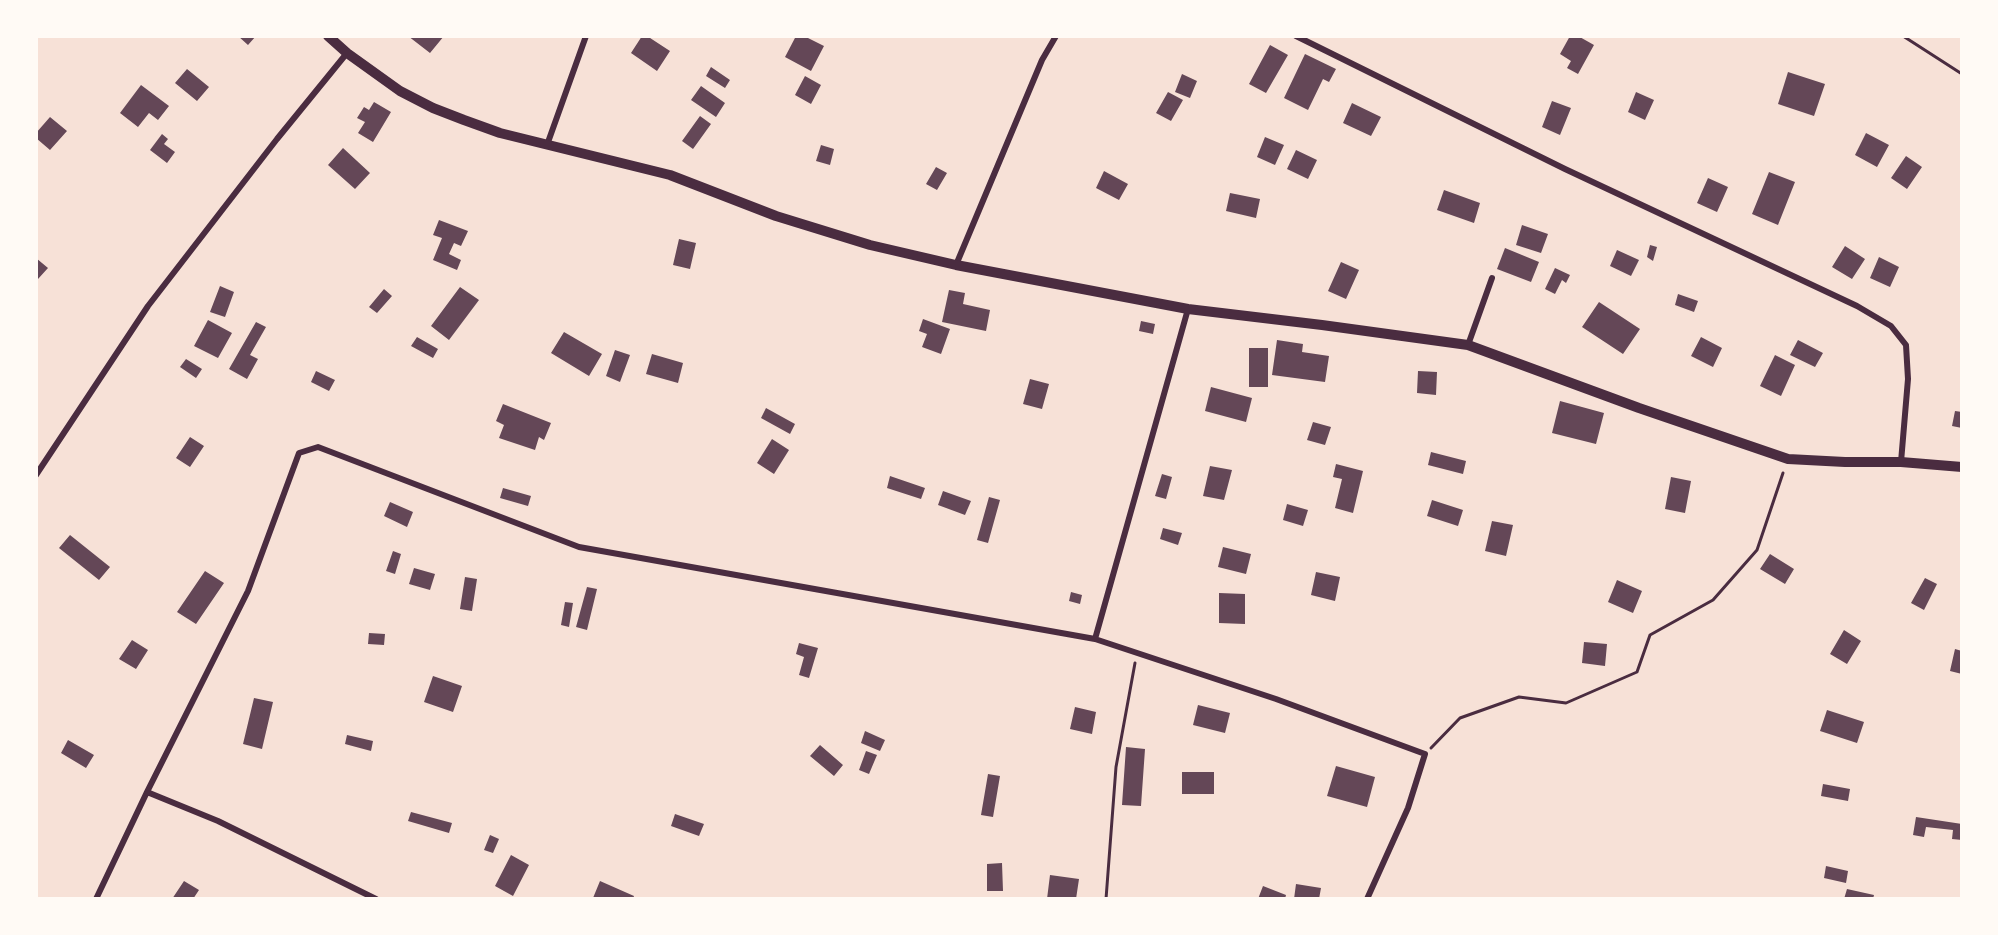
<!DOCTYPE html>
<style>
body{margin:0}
#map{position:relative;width:1998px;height:935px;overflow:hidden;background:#f7e1d7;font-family:"Source Sans 3",sans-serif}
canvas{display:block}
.frame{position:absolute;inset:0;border:38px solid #fffaf5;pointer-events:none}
</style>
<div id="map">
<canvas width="1998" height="935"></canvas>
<div class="frame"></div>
</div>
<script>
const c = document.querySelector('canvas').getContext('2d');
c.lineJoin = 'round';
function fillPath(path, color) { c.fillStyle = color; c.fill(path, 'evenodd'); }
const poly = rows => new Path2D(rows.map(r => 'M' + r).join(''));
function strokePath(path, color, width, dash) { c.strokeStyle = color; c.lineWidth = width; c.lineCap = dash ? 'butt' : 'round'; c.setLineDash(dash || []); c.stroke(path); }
fillPath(poly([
 [238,36,256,36,248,45],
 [408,36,444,36,430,53],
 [642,36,647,36,670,51,657,71,631,53],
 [796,36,804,36,824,46,811,71,785,57],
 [1570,36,1578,36,1594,45,1578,74,1567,68,1571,61,1560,54],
 [1270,45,1288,55,1266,93,1249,84],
 [1305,54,1336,69,1329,82,1323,79,1308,110,1284,98],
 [711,67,730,80,725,88,706,76],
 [187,69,209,87,197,101,175,83],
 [1788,72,1825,84,1814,116,1778,104],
 [1182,74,1197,81,1190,98,1175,92],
 [805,76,821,85,811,104,795,95],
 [141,85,169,106,158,120,149,113,138,127,120,113],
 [701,86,725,103,716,117,691,100],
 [1168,92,1183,100,1171,121,1156,113],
 [1636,92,1654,100,1645,120,1628,112],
 [1552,101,1571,108,1560,135,1542,127],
 [374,102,391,112,373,142,358,133,365,122,357,118,364,107,369,110],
 [1352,103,1381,117,1371,136,1343,123],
 [700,116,711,124,693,149,682,141],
 [50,117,67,131,50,150,36,138,36,133],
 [1866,133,1889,145,1877,167,1855,155],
 [162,134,168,139,164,144,175,152,167,163,150,150],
 [1265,137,1284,145,1275,165,1257,157],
 [821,145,834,149,830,165,816,161],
 [343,148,370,173,355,189,328,165],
 [1296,150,1317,160,1308,179,1287,169],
 [1906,156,1922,167,1907,189,1891,178],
 [936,167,947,173,937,190,926,184],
 [1104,171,1128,184,1119,200,1096,188],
 [1769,172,1795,182,1778,225,1752,214],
 [1708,178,1728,187,1717,212,1697,203],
 [1444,190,1480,203,1474,223,1437,210],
 [1230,193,1260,199,1256,218,1226,211],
 [439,220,468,231,461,246,454,243,449,254,461,260,457,270,433,260,442,238,433,235],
 [1522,225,1548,234,1541,253,1516,245],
 [679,239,696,243,690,269,673,265],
 [1650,245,1657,247,1653,261,1647,257],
 [1845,246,1865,259,1852,279,1832,267],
 [1505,248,1539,262,1531,282,1497,269],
 [1617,250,1639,260,1631,276,1610,266],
 [1879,257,1899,267,1890,287,1870,278],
 [36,258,48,268,38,279,36,277],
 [1341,262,1359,270,1346,299,1328,291],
 [1555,268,1570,275,1566,283,1562,280,1555,294,1545,289],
 [220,286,234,292,225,317,210,312],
 [460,287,479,300,449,340,431,326],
 [384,289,392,296,377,313,369,307],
 [949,290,965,293,963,304,990,310,986,331,942,322],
 [1678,294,1698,301,1694,312,1675,305],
 [1599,302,1640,329,1623,354,1582,327],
 [923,319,950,329,941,354,922,347,927,334,919,331],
 [208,320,232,333,218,358,194,346],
 [1141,321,1155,324,1153,334,1139,331],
 [256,322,266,327,250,355,258,359,247,379,229,369],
 [564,332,602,354,589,376,551,353],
 [417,337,438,349,433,358,411,346],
 [1701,337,1722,348,1713,367,1691,356],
 [1277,340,1303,344,1302,352,1329,356,1325,382,1272,375],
 [1798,340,1823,353,1815,367,1790,355],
 [1249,348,1268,348,1268,387,1249,387],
 [615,350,630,355,620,382,606,376],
 [652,354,683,363,678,383,646,374],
 [1775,355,1795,365,1781,396,1760,386],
 [186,359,202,369,196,378,180,367],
 [316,371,335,380,329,391,311,382],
 [1418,371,1437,372,1436,395,1417,393],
 [1030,379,1049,384,1042,409,1023,404],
 [1211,387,1252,398,1246,422,1205,411],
 [1560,401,1604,413,1596,444,1552,433],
 [503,404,551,423,544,440,539,437,535,450,499,438,504,425,496,421],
 [766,408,795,424,790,434,761,418],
 [1955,411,1962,412,1962,428,1952,426],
 [1313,422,1331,427,1325,445,1307,440],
 [190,437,204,446,190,467,176,458],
 [772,439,789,450,774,474,757,463],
 [1431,452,1466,461,1463,474,1428,465],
 [1336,464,1363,471,1353,513,1335,508,1342,479,1333,477],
 [1210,466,1232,470,1224,500,1203,496],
 [1162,474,1172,477,1166,499,1155,496],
 [890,476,925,488,921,499,887,488],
 [1671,477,1691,481,1685,513,1665,509],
 [503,488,531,496,528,506,500,498],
 [943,491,971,501,965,515,938,505],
 [989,497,1000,500,988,543,977,540],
 [1432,500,1463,510,1458,526,1427,516],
 [390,502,413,512,407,527,384,516],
 [1287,504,1308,510,1303,526,1283,520],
 [1492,521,1513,525,1506,556,1485,551],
 [1163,528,1182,533,1178,545,1160,539],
 [70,535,110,567,99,580,59,548],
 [1223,547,1251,554,1246,574,1218,567],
 [393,551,401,554,395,574,386,571],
 [1770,554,1794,569,1785,584,1760,569],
 [414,568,435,574,430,590,409,584],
 [205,571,224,583,196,624,177,612],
 [1316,572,1340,577,1335,601,1311,595],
 [465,577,477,579,472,611,460,609],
 [1925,578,1937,584,1924,610,1911,603],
 [1617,580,1642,591,1633,613,1608,602],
 [587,587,597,589,587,630,576,627],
 [1071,592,1082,595,1080,604,1069,601],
 [1219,593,1245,594,1245,624,1219,623],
 [565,602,573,603,569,627,561,625],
 [1844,630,1861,641,1847,664,1830,654],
 [369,633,385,634,384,645,368,644],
 [132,640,148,650,136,669,119,659],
 [1584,642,1607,644,1605,666,1582,663],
 [799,643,818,648,809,678,799,675,804,657,796,654],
 [1955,649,1962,651,1962,674,1950,671],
 [433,676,462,686,453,712,424,702],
 [254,698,273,702,262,749,243,744],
 [1198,705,1230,713,1225,733,1193,725],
 [1075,707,1096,712,1092,734,1070,729],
 [1827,710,1864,722,1857,743,1820,731],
 [865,731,885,740,880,751,861,743],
 [347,735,373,741,371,751,345,744],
 [68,740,94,755,86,768,61,753],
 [820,745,843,765,834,776,810,756],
 [1126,747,1145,749,1141,806,1122,805],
 [866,751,877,755,869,774,859,770],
 [1336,766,1375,777,1367,807,1327,796],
 [1182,772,1214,772,1214,794,1182,794],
 [988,774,1000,776,993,817,981,815],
 [1823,784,1850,789,1848,801,1821,796],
 [411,812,452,823,449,833,408,821],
 [675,814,704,824,699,836,671,826],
 [1916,817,1962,824,1962,840,1952,839,1953,830,1926,827,1924,837,1913,835],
 [490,835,499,839,493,853,484,850],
 [511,855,529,865,513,896,495,886],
 [1002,863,1003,891,987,891,987,864],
 [1826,866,1848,871,1846,883,1824,878],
 [1050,875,1079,879,1076,899,1047,899],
 [184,881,199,890,193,899,172,899],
 [600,881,634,896,633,899,593,898],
 [1296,884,1321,888,1319,899,1294,899],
 [1263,886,1286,895,1285,899,1258,899],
 [1847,889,1874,895,1873,899,1844,899]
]), '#644757');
strokePath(poly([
 [1903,36,1962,74],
 [1431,748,1460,718,1519,697,1566,703,1637,672,1650,635,1713,600,1757,550,1783,473],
 [1106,899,1116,767,1135,663]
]), '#4a2c40', 3);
strokePath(poly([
 [1296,36,1565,169,1857,306,1891,326,1906,345,1908,379,1901,462],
 [547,145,586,36],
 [956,265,1042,60,1056,36],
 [1468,345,1492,278],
 [36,475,148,306,277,139,347,53],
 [1095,639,1188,309],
 [147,792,218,821,376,899],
 [96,899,147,792,248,591,299,453,318,447,579,547,1095,639,1276,699,1425,754,1408,808,1367,899]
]), '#4a2c40', 6);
strokePath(poly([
 [328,36,347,53,400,91,433,108,464,120,500,133,670,175,776,216,870,245,956,265,1188,309,1322,325,1468,345,1639,408,1788,459,1845,462,1901,462,1962,467]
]), '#4a2c40', 10);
</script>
